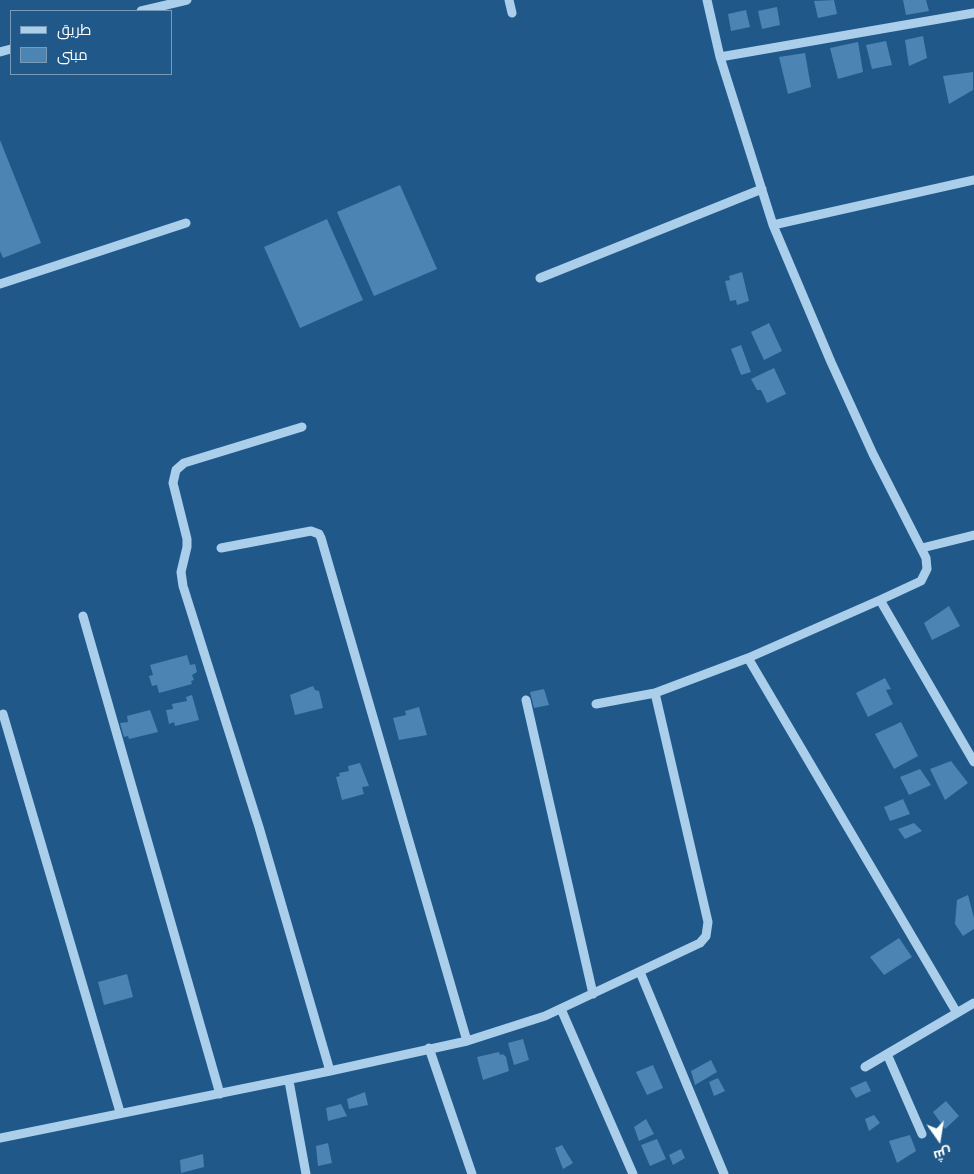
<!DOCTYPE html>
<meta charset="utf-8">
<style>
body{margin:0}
#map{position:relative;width:974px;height:1174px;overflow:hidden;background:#205989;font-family:"Sofia Sans Condensed",Cairo,sans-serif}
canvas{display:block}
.legend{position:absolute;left:10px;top:10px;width:162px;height:65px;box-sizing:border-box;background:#205989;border:1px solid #799bb8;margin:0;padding:6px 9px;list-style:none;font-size:15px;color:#fff}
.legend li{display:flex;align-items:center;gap:10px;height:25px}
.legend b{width:25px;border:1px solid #799bb8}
.north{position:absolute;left:914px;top:1114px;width:50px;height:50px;-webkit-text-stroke:4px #205989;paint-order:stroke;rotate:167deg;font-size:14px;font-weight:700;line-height:20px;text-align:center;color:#fff}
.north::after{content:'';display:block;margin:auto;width:18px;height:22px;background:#fff;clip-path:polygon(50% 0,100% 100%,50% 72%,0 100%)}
</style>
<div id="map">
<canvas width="974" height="1174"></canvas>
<ul class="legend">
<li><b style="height:6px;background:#abcfeb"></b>طريق</li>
<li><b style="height:14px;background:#4c85b3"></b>مبنى</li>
</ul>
<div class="north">ش</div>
</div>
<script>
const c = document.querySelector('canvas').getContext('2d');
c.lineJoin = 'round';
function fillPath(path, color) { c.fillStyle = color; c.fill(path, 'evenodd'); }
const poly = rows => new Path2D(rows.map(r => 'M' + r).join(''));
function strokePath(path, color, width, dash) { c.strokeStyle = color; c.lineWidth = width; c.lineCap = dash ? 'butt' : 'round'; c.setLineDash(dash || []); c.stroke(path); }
fillPath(poly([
 [834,0,837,14,818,18,814,1],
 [903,0,926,0,929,11,906,15],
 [777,7,780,25,762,29,758,11],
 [746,10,750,27,731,31,728,14],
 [923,36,927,58,909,66,905,40],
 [886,41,892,65,872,69,866,45],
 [858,42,863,72,838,79,830,48],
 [805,53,811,87,788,94,779,57],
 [973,72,973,90,949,104,943,76],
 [0,140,41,243,3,258,0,251],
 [400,185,437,269,374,296,337,212],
 [327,219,363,300,300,328,264,247],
 [742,272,749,301,737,305,736,300,730,301,725,281,730,280,729,276],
 [769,323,782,351,764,360,751,332],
 [741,345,751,372,741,375,731,349],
 [774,368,786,394,767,403,761,390,757,390,751,379],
 [949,606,960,626,932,640,924,623],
 [187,655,190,665,195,664,197,672,192,675,194,680,191,681,192,684,159,693,157,685,152,686,149,676,153,675,150,665],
 [885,678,891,689,886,690,893,704,868,717,856,693],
 [313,686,315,690,319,691,323,708,295,715,290,695],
 [544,689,549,705,534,708,530,692],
 [192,695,199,720,175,726,174,722,169,724,166,710,173,709,172,704,187,701,186,697],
 [419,707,427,735,399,740,393,718,406,715,405,711],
 [150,710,158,732,129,739,128,736,124,737,120,723,128,722,127,716],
 [901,722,918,756,894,769,875,734],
 [951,761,968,783,945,800,930,769],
 [360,763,369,786,362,787,364,794,342,800,336,777,340,776,339,773,349,771,348,766],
 [920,769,931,785,909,795,900,777],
 [903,799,910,814,890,821,884,807],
 [914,823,922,831,905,839,898,829],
 [968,895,974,918,974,929,963,936,955,924,957,900],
 [899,938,912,957,884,975,870,957],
 [127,974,133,997,104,1005,98,982],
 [523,1039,529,1060,514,1065,508,1043],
 [499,1052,500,1055,503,1054,506,1057,509,1071,483,1080,477,1057],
 [711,1060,717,1072,695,1085,691,1071],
 [653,1065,663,1088,647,1095,636,1072],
 [718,1078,725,1091,714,1096,709,1082],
 [866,1081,871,1091,856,1098,850,1088],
 [365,1092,368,1105,349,1109,347,1099],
 [946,1101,959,1116,945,1129,933,1112],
 [341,1104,347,1116,328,1121,326,1108],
 [874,1115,880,1123,869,1131,865,1119],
 [646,1119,654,1134,639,1141,634,1127],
 [910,1135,916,1151,897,1163,889,1141],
 [657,1139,666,1159,650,1166,641,1145],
 [328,1143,332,1163,318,1166,316,1146],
 [562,1145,573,1163,563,1169,555,1148],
 [681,1149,685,1158,673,1165,669,1155],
 [203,1154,204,1167,181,1173,180,1160]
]), '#4c85b3');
strokePath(poly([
 [509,0,512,13],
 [707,0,720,57,773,225,831,362,873,454,926,558,927,569,921,581,880,600],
 [141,11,187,0],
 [0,52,11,49],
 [720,57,974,13],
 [773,225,974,180],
 [540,278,762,189],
 [0,284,186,223],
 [221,548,311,531,319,534,321,538,467,1041],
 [922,548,974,535],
 [83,616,220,1094],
 [748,658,957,1013],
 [655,693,748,658,880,600,974,762],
 [526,700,593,994],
 [3,714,120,1112],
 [640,972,724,1174],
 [561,1009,633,1174],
 [429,1048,472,1174],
 [887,1054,922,1134],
 [865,1067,974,1003],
 [330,1071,467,1041,545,1016,700,943,706,936,708,922,655,693,596,704],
 [289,1081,306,1174],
 [0,1138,330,1071,259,827,183,586,181,572,187,547,187,539,173,483,176,470,184,463,302,427]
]), '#abcfeb', 9);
</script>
